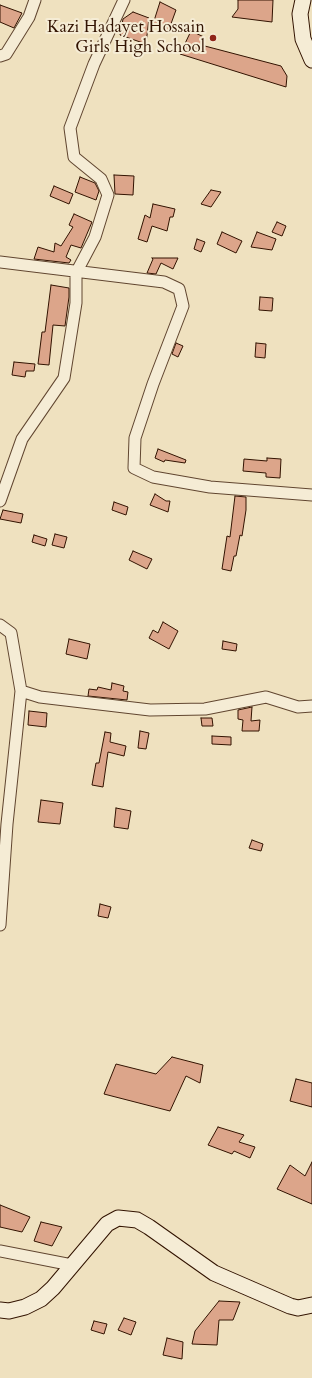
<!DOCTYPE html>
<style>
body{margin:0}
canvas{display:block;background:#efe1bf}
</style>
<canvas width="312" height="1378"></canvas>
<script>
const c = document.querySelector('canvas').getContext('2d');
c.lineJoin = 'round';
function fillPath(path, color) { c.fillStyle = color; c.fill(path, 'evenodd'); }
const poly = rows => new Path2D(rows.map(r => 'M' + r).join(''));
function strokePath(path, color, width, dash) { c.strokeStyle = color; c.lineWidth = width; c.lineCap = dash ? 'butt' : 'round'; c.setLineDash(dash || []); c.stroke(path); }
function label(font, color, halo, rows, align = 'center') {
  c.font = font + ' Cardo,serif'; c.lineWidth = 4; c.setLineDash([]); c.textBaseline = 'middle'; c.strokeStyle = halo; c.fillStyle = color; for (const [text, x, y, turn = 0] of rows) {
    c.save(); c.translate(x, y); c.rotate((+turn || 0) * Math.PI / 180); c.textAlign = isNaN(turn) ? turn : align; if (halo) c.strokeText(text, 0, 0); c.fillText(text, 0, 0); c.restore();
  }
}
const building = poly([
 [238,0,273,0,272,22,232,17,238,9,238,0],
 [160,2,176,10,168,32,153,24,160,2],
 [0,5,22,13,14,28,0,22,0,5],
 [133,12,149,18,146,44,120,35,123,19,133,12],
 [191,31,204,37,201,45,281,66,287,76,286,87,180,54,191,31],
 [114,175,134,176,133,195,115,194,114,175],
 [80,177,95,183,99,191,96,200,75,192,80,177],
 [54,186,73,194,69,204,50,196,54,186],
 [211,190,221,192,211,207,201,204,211,190],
 [153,204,175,209,173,217,170,217,167,231,152,226,147,242,138,239,145,215,150,218,153,204],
 [74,214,92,222,81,248,71,245,66,257,71,260,69,263,34,259,38,247,54,252,55,243,61,246,73,227,69,225,74,214],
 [277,222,286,226,282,236,272,232,277,222],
 [222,232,242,241,236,253,217,244,222,232],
 [257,232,276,239,272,250,251,247,257,232],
 [197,239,205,242,201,252,194,249,197,239],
 [152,258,178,258,173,269,161,263,156,274,147,273,153,259,152,258],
 [51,285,69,288,69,297,65,326,53,325,49,365,38,364,42,332,45,332,51,285],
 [260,297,273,298,272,311,259,310,260,297],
 [176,343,183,346,178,357,172,354,176,343],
 [256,343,266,344,265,358,255,357,256,343],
 [14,362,35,364,34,371,26,371,25,377,12,375,14,362],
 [158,449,186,460,185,463,165,460,164,462,155,458,158,449],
 [267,458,281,459,280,478,266,477,266,473,243,471,244,459,267,461,267,458],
 [155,494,166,501,170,501,168,512,150,505,155,494],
 [235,496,246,497,246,510,242,536,240,535,236,556,234,556,231,571,222,569,227,536,230,537,235,496],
 [114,502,128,507,126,515,112,510,114,502],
 [3,510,23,514,21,523,0,519,3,510],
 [55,534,67,537,64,548,52,545,55,534],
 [34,535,47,539,45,546,32,542,34,535],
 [133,551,152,559,147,569,129,560,133,551],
 [163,622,178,631,169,649,149,638,153,630,158,633,163,622],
 [69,639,90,644,87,659,66,654,69,639],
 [223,641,237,644,236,651,222,649,223,641],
 [112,683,124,686,123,691,128,692,127,700,88,696,89,689,97,690,98,687,111,690,112,683],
 [252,707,251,721,260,720,259,731,242,731,243,720,238,719,238,710,252,707],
 [29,711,47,713,46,727,28,725,29,711],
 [201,718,212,718,213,726,202,726,201,718],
 [140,731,149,733,146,749,138,748,140,731],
 [105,732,111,733,110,742,126,746,124,756,108,752,103,787,92,785,96,763,99,763,105,732],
 [212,736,231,737,231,745,212,744,212,736],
 [41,800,63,803,60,824,38,822,41,800],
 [116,808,131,811,128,829,114,827,116,808],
 [252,840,263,844,261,851,249,848,252,840],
 [100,904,111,907,108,918,98,916,100,904],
 [172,1057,203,1065,200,1083,186,1076,170,1111,104,1094,116,1064,156,1074,172,1057],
 [296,1079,312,1083,312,1107,290,1101,296,1079],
 [218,1127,244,1135,239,1142,255,1147,250,1158,234,1151,232,1154,208,1145,218,1127],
 [312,1162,312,1204,277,1189,290,1165,305,1176,312,1162],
 [0,1205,30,1217,22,1232,0,1227,0,1205],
 [41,1222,62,1227,52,1246,34,1241,41,1222],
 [219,1301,240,1302,233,1320,219,1320,217,1345,192,1344,195,1331,219,1301],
 [124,1318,136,1322,131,1335,118,1330,124,1318],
 [94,1321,107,1324,104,1334,91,1330,94,1321],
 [167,1338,183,1342,182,1359,163,1355,167,1338]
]);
fillPath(building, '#dca58a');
strokePath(building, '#321301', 1);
const street = poly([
 [0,56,6,54,29,17,35,0],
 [0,262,164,282,179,289,183,306,153,384,135,438,134,468,153,477,210,487,312,495],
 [0,501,22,439,64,378,76,303,76,273,95,237,108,195,101,179,74,157,70,128,94,64,124,0],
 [0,625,11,633,21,691,7,824,0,925],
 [21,691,40,697,150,710,205,709,266,697,298,707,312,706],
 [0,1251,72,1265]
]);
const secondary = poly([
 [303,0,300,14,303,39,312,60],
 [0,1310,9,1311,25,1307,41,1299,53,1288,107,1224,118,1218,137,1220,149,1227,214,1273,290,1306,298,1308,312,1305]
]);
strokePath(street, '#614630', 13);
strokePath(secondary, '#321301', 17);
strokePath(street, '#f5ecd5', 11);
strokePath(secondary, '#f5ecd5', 15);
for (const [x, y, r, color] of [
 [213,38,4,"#8f2418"]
]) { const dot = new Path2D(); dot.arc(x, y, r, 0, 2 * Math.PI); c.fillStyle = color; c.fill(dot); strokePath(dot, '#f5ecd5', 1.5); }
label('17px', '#321301', '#f5ecd5', [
 ["Kazi Hadayet Hossain",205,28],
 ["Girls High School",205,48]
], 'right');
</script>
